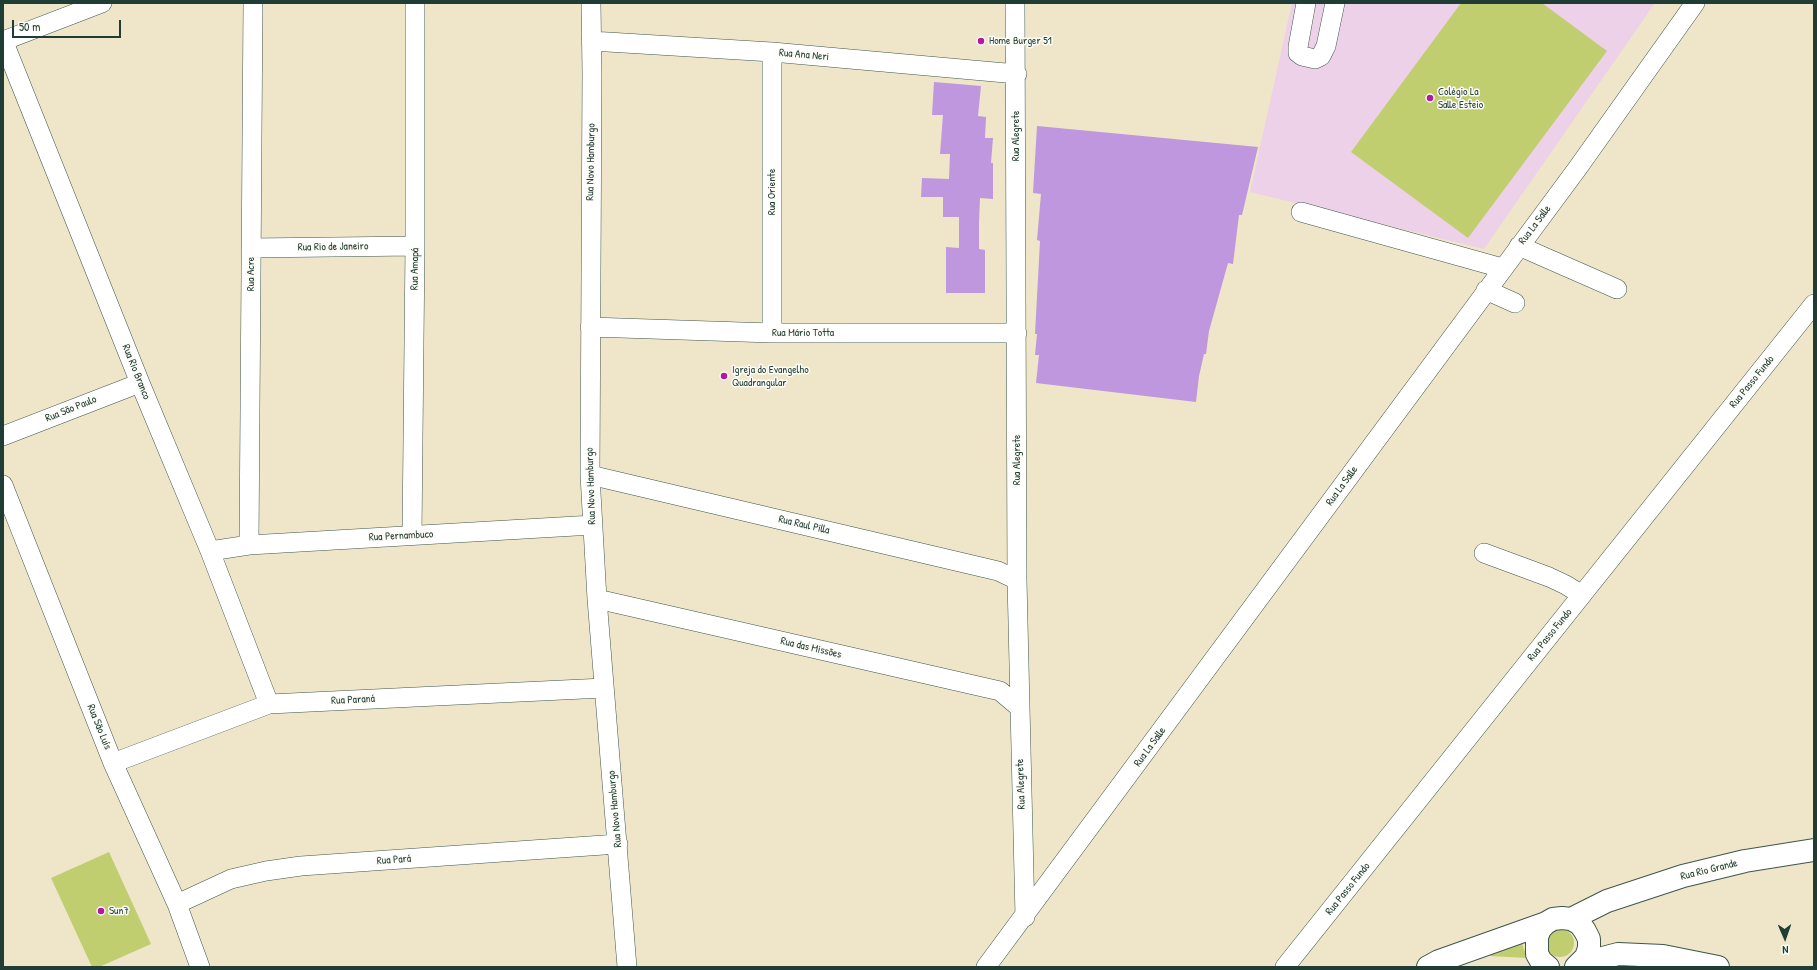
<!DOCTYPE html>
<meta charset="utf-8">
<style>
body{margin:0}
#map{position:relative;width:1817px;height:970px;overflow:hidden;background:#efe5c8;font-family:"Patrick Hand",sans-serif}
canvas{display:block}
.frame{position:absolute;inset:0;border:4px solid #1f3d34;pointer-events:none}
.north{position:absolute;left:1765px;top:918px;width:40px;height:40px;-webkit-text-stroke:3px #fdfcf7;paint-order:stroke;rotate:178deg;font-size:11px;font-weight:700;line-height:16px;text-align:center;color:#1f3d34}
.north::after{content:'';display:block;margin:auto;width:14px;height:18px;background:#1f3d34;clip-path:polygon(50% 0,100% 100%,50% 72%,0 100%)}
.scale{position:absolute;left:12px;top:20px;width:109px;height:18px;box-sizing:border-box;border:2px solid #1f3d34;border-top:0;padding-left:5px;font-size:12px;line-height:14px;white-space:nowrap;color:#1f3d34;-webkit-text-stroke:3px #fdfcf7;paint-order:stroke}
</style>
<div id="map">
<canvas width="1817" height="970"></canvas>
<div class="frame"></div>
<div class="north">N</div>
<div class="scale">50 m</div>
</div>
<script>
const c = document.querySelector('canvas').getContext('2d');
c.lineJoin = 'round';
function fillPath(path, color) { c.fillStyle = color; c.fill(path, 'evenodd'); }
const poly = rows => new Path2D(rows.map(r => 'M' + r).join(''));
function strokePath(path, color, width, dash) { c.strokeStyle = color; c.lineWidth = width; c.lineCap = dash ? 'butt' : 'round'; c.setLineDash(dash || []); c.stroke(path); }
function label(font, color, halo, rows, align = 'center') {
  c.font = font + ' "Patrick Hand",sans-serif'; c.lineWidth = 3; c.setLineDash([]); c.textBaseline = 'middle'; c.strokeStyle = halo; c.fillStyle = color; for (const [text, x, y, turn = 0] of rows) {
    c.save(); c.translate(x, y); c.rotate((+turn || 0) * Math.PI / 180); c.textAlign = isNaN(turn) ? turn : align; if (halo) c.strokeText(text, 0, 0); c.fillText(text, 0, 0); c.restore();
  }
}
fillPath(poly([
 [1292,3,1655,3,1484,249,1250,192]
]), '#edd1e9');
fillPath(poly([
 [1461,3,1542,3,1607,51,1468,238,1351,152],
 [109,852,151,944,99,967,92,967,51,878],
 '1546 943a14 14 0 1 1 28 0a14 14 0 1 1-28 0Z',
 [1521,935,1523,947,1528,958,1489,956]
]), '#c1ce70');
fillPath(poly([
 [934,82,981,86,978,116,986,117,985,138,993,138,991,163,993,163,993,199,980,198,979,223,979,249,985,250,985,293,946,293,946,247,959,248,959,217,943,217,943,197,921,197,922,178,949,179,950,154,940,154,943,115,932,115],
 [1037,126,1258,147,1242,215,1239,215,1233,264,1228,263,1209,331,1206,354,1204,354,1199,376,1196,402,1036,383,1039,355,1035,355,1037,334,1035,334,1040,241,1037,240,1041,194,1033,193]
]), '#be97de');
const minor = poly([
 [591,3,592,73,590,475,597,599,627,967],
 [1015,3,1017,580,1025,917],
 [1306,3,1298,47,1298,53,1302,56,1315,59,1321,56,1326,46,1335,3],
 [3,40,140,383,210,551,269,704],
 [3,41,102,3],
 [591,41,772,52,1017,74],
 [772,52,772,333],
 [1301,212,1502,268],
 [1519,246,1617,289],
 [251,248,415,246],
 [1486,290,1515,303],
 [590,327,772,333,1017,333],
 [3,436,140,383],
 [590,475,998,571,1017,580],
 [3,485,113,763,177,904,200,967],
 [412,535,415,246,415,3],
 [249,545,253,3],
 [210,551,249,545,593,525],
 [1484,553,1549,577,1566,585,1582,595],
 [597,599,1000,691,1019,707],
 [113,763,269,704,604,688],
 [177,904,231,879,266,871,301,866,618,844],
 [986,967,1577,169,1695,3],
 [1285,967,1814,304]
]);
const major = poly([
 [1571,919,1607,901,1683,876,1745,861,1814,850],
 [1580,964,1618,954,1663,956,1718,967],
 [1428,967,1439,961,1546,923],
 [1548,967,1541,961,1537,954,1537,937,1540,929,1546,923,1553,919,1562,918,1571,919,1580,924,1585,931,1589,939,1589,948,1586,957,1576,967]
]);
strokePath(minor, '#3e564a', 20);
strokePath(major, '#3e564a', 24);
strokePath(minor, '#fff', 19);
strokePath(major, '#fff', 22);
for (const [x, y, r, color] of [
 [981,41,4,"#b5179e"],
 [1430,98,4,"#b5179e"],
 [724,376,4,"#b5179e"],
 [101,911,4,"#b5179e"]
]) { const dot = new Path2D(); dot.arc(x, y, r, 0, 2 * Math.PI); c.fillStyle = color; c.fill(dot); strokePath(dot, '#fdfcf7', 1.5); }
label('11px', '#1f3d34', '#fdfcf7', [
 ["Home Burger 51",989,41],
 ["Colégio La",1438,92],
 ["Salle Esteio",1438,105],
 ["Igreja do Evangelho",732,370],
 ["Quadrangular",732,383],
 ["Sun7",109,911]
], 'left');
label('11px', '#1f3d34', '#fdfcf7', [
 ["Rua Ana Neri",804,55,5],
 ["Rua Alegrete",1016,136,-90],
 ["Rua Novo Hamburgo",591,162,-89],
 ["Rua Oriente",772,192,-90],
 ["Rua La Salle",1535,225,-53],
 ["Rua Rio de Janeiro",333,247,-1],
 ["Rua Amapá",415,269,-89],
 ["Rua Acre",251,274,-90],
 ["Rua Mário Totta",803,333],
 ["Rua Rio Branco",136,372,68],
 ["Rua Passo Fundo",1752,382,-51],
 ["Rua São Paulo",71,409,-22],
 ["Rua Alegrete",1017,460,-90],
 ["Rua Novo Hamburgo",591,486,-92],
 ["Rua La Salle",1342,486,-54],
 ["Rua Raul Pilla",804,525,13],
 ["Rua Pernambuco",401,536,-3],
 ["Rua Passo Fundo",1550,635,-51],
 ["Rua das Missões",811,648,13],
 ["Rua Paraná",353,700,-3],
 ["Rua São Luís",99,727,68],
 ["Rua La Salle",1150,747,-54],
 ["Rua Alegrete",1021,784,-92],
 ["Rua Novo Hamburgo",615,809,-95],
 ["Rua Pará",394,860,-4],
 ["Rua Rio Grande",1709,870,-14],
 ["Rua Passo Fundo",1348,889,-51]
]);
</script>
